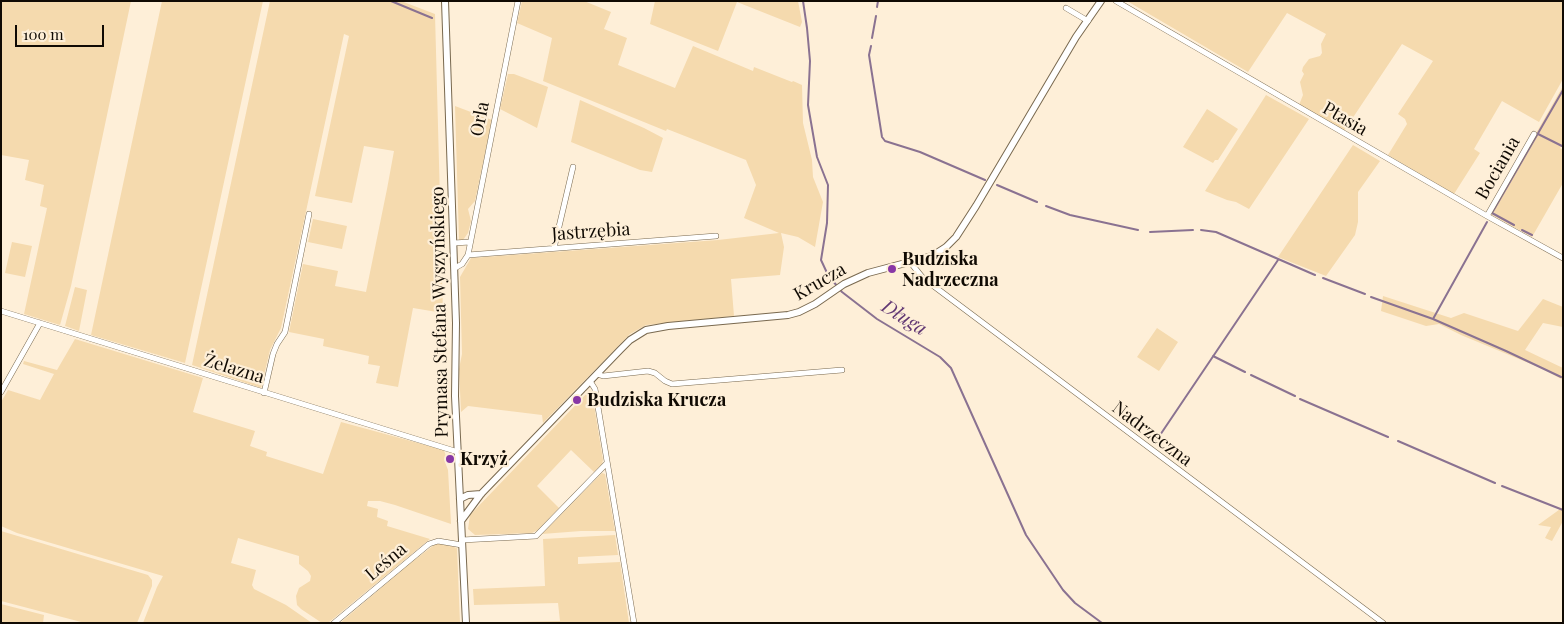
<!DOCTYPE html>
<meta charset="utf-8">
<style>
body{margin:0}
#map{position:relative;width:1564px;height:624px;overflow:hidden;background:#feefd8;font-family:"Playfair Display",serif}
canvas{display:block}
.frame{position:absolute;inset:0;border:2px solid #100a03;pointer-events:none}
.scale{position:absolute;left:15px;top:25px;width:89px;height:22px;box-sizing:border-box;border:2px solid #100a03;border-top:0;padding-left:6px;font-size:15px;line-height:18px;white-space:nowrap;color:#100a03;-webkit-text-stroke:4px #feefd8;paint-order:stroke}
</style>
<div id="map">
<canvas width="1564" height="624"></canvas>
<div class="frame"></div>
<div class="scale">100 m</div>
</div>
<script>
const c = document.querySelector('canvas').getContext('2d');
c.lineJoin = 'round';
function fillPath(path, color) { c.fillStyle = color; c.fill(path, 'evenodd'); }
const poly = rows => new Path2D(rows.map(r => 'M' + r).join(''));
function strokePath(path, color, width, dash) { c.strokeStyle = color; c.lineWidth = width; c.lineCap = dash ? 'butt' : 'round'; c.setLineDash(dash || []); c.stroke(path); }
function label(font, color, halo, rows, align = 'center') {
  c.font = font + ' "Playfair Display",serif'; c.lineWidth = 4.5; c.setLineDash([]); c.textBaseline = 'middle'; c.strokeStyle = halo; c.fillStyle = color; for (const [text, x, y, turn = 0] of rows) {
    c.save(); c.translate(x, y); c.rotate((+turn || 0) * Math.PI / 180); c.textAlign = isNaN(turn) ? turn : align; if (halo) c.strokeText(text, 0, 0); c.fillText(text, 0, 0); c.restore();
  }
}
fillPath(poly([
 [1,1,131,1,71,286,60,325,24,314,47,208,40,206,44,185,25,180,29,160,1,155],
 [162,1,263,1,185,363,91,335],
 [270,1,401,1,435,14,443,313,413,308,398,387,376,383,380,366,368,364,369,356,323,346,324,339,289,332,303,264,338,271,335,286,366,292,387,189,394,151,364,146,352,203,315,196,349,36,344,34,281,328,270,350,261,388,192,365],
 [522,1,584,1,611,12,604,29,627,38,618,65,675,88,693,46,753,71,754,67,792,82,793,81,802,85,803,123,812,160,813,177,823,202,815,247,798,237,781,233,784,247,780,275,731,279,734,316,646,325,630,334,543,423,542,415,468,406,461,412,459,369,462,354,460,277,471,258,718,240,779,233,744,218,756,185,746,160,667,129,666,131,543,81,552,38,517,23],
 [655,1,798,1,802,22,800,27,737,2,718,51,650,24],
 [1127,1,1563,1,1563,79,1539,122,1502,101,1474,149,1480,153,1454,194,1388,155,1407,124,1405,119,1398,114,1433,61,1402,44,1344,131,1299,105,1303,95,1300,82,1304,74,1302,71,1303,67,1309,59,1320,56,1322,53,1321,44,1326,34,1287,13,1248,72],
 [508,74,514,74,548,87,537,128,500,109],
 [1563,86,1563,144,1560,148,1563,150,1563,183,1532,237,1490,214],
 [1266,95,1309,119,1249,209,1236,202,1227,200,1205,191],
 [580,100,644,128,663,138,652,172,640,170,571,142],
 [455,106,492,120,475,201,468,209,471,221,468,233,463,240,459,240],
 [1207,109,1238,129,1218,160,1215,160,1213,163,1183,147],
 [1353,145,1380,161,1358,192,1358,222,1355,235,1326,276,1278,257],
 [313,219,347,226,342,249,308,242],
 [12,242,32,246,25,277,5,273],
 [75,287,87,290,79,331,65,326],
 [1383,296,1451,318,1464,313,1518,331,1543,299,1563,307,1563,327,1543,323,1525,350,1563,368,1563,380,1543,369,1461,335,1439,324,1426,326,1381,311],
 [1157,328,1178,342,1159,371,1137,357],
 [75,339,203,378,193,412,255,431,250,446,267,452,266,456,323,474,341,422,444,450,446,456,445,462,448,470,451,524,395,505,380,501,368,501,367,506,378,509,377,517,388,521,387,526,430,539,328,623,322,623,301,609,297,605,296,596,299,588,310,581,311,576,308,571,299,564,299,556,238,538,231,563,256,570,252,585,254,589,286,605,312,623,143,623,157,587,163,576,17,533,1,526,1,402,8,390,40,400,54,374,23,364,24,361,57,370],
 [590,390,592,393,603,460,602,464,594,472,571,450,537,486,559,508,538,530,532,533,475,535,468,529,470,515],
 [602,473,605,474,615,531,581,531,542,534],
 [1563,507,1563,521,1552,541,1545,538,1551,527,1538,525],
 [1,531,148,575,152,580,152,586,137,623,85,623,1,601],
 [615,535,618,555,578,557,578,564,620,562,629,623,472,623,560,621,558,603,474,605,473,589,545,586,543,539],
 [438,542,457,548,460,623,340,623,408,565],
 [1,604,44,615,43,623,1,623]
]), '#f5daae');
strokePath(poly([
 [391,1,432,18],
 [803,1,807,28,810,61,808,105,817,157,828,185,827,223,821,260,828,275,842,292,877,319,940,357,951,368,1026,535,1063,590,1075,603,1102,623],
 [877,7,878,1],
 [872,38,876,16],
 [871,46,869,55,882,137,885,141,920,152,985,180],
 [1538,134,1562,146],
 [997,185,1037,202],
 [1046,206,1070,215,1138,230],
 [1514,225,1492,213,1563,90],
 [1201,230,1216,232,1315,275],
 [1522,230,1532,235],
 [1150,232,1193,230],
 [1323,278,1365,294],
 [1371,297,1433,319,1506,351,1561,377],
 [1433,319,1487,222],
 [1213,356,1245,372],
 [1251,375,1295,396],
 [1300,399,1388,437],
 [1398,441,1495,483],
 [1154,444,1278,260],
 [1502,486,1563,510]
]), '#8a7291', 2);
const minor = poly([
 [1116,1,1487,216,1563,258],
 [1066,8,1088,21],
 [1487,216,1534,134],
 [454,243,470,242],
 [554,248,573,167],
 [468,255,716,236],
 [910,262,923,278,1383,623],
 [455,268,462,264,468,255,518,1],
 [1,311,458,452],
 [597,374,603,376,648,371,655,373,665,381,672,384,842,370],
 [590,381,595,389,634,623],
 [1,392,40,323],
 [264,393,273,354,277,344,285,332,309,214],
 [462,540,536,536,607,463],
 [334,623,429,544,438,541,462,545]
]);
const tertiary = poly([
 [445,1,456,323,455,396,466,623],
 [460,499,468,495,481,494],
 [461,521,481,494,620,350,630,340,646,330,668,326,788,315,799,312,815,304,844,284,868,273,932,256,946,247,956,237,976,206,1076,37,1101,1]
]);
strokePath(minor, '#79694f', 6);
strokePath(tertiary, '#79694f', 8);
strokePath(minor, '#fff', 5);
strokePath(tertiary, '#fff', 6);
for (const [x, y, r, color] of [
 [892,269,5,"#8837a6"],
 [577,400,5,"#8837a6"],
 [450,459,5,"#8837a6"]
]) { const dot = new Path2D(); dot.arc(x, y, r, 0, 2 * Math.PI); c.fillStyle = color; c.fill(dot); strokePath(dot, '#feefd8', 2); }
label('18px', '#100a03', '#feefd8', [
 ["Orla",480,119,-79],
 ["Ptasia",1345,119,30],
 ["Bociania",1498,168,-60],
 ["Jastrzębia",591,232,-4],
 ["Krucza",820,282,-30],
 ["Prymasa Stefana Wyszyńskiego",440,312,-91],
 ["Żelazna",234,369,17],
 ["Nadrzeczna",1152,434,37],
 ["Leśna",386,562,-40]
]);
label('bold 18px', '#100a03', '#feefd8', [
 ["Budziska",902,259],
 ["Nadrzeczna",902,280],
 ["Budziska Krucza",587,400],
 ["Krzyż",460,459]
], 'left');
label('italic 19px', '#613773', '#feefd8', [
 ["Długa",904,318,32]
]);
</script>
